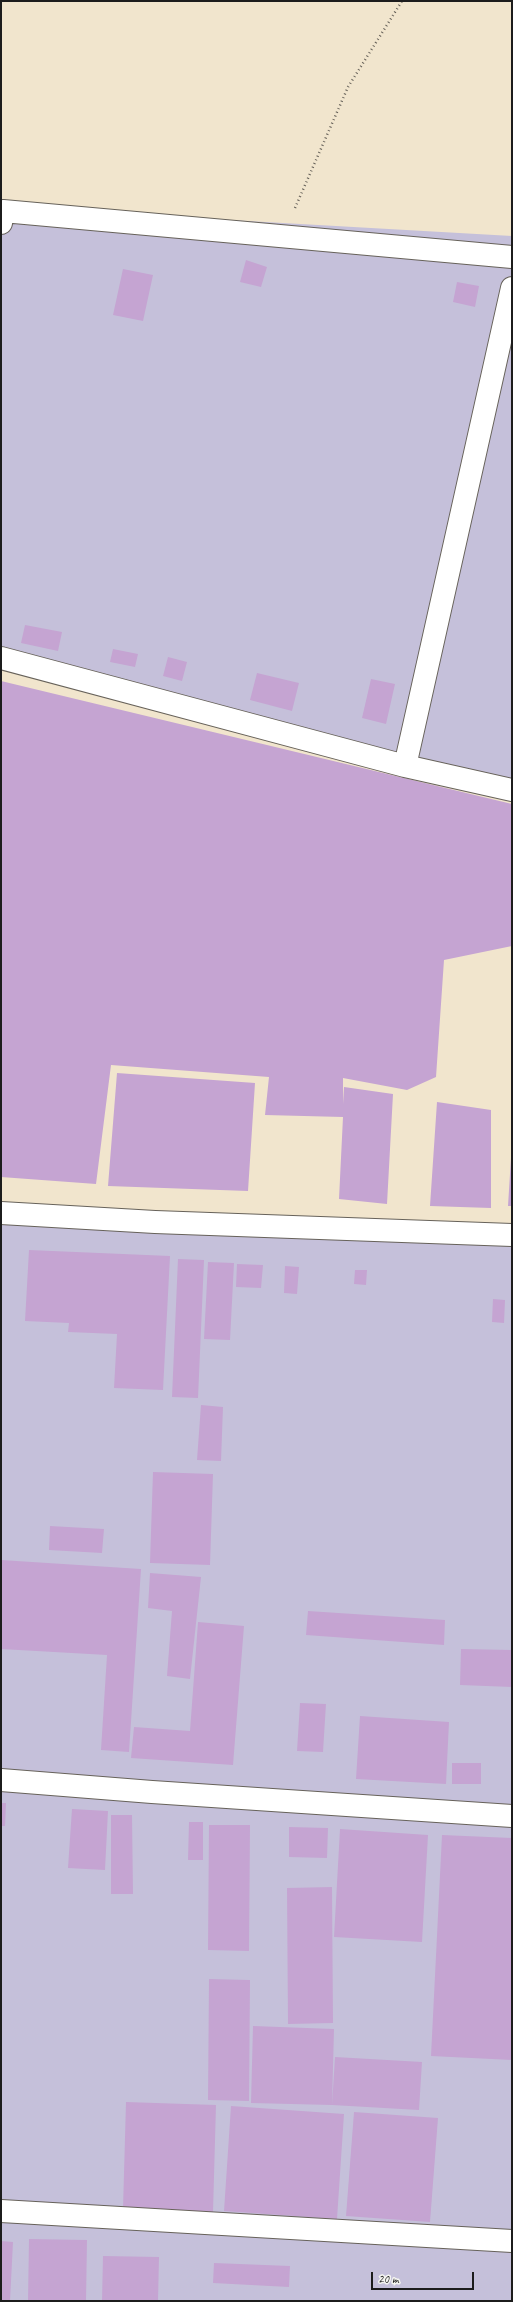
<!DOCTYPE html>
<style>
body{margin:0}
#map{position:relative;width:513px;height:2302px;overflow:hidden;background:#f1e5cd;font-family:Caveat,sans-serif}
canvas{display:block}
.frame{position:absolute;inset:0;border:2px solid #1c1c1c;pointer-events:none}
.scale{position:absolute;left:371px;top:2272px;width:103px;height:18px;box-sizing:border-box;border:2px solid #1c1c1c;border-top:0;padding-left:5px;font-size:12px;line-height:14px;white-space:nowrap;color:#1c1c1c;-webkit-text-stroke:3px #f6f6f2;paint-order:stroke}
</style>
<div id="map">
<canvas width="513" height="2302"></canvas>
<div class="frame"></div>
<div class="scale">20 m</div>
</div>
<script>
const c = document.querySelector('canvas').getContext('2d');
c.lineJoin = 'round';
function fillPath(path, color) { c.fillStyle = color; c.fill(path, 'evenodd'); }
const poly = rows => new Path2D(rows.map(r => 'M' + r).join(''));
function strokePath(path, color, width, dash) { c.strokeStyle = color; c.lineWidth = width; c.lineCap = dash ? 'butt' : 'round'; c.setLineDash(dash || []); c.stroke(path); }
fillPath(poly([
 [1,207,512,236,512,784,1,656],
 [1,1208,512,1232,512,2301,1,2301]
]), '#c5c0da');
fillPath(poly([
 [246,260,267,267,261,287,240,282],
 [123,269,153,275,143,321,113,315],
 [457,282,479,286,475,307,453,302],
 [25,625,62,632,58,651,21,643],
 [113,649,138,654,135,667,110,662],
 [168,657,187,662,182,681,163,676],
 [257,673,299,683,292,711,250,700],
 [371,679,395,684,386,724,362,718],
 [1,681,512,804,512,946,444,960,436,1077,407,1090,343,1078,343,1104,344,1087,393,1094,387,1204,339,1199,343,1117,265,1115,269,1077,111,1065,96,1184,1,1177],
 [117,1073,255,1083,248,1191,108,1186],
 [437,1102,491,1110,491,1208,430,1206],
 [511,1158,512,1158,512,1206,508,1206],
 [29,1250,170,1256,163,1390,114,1388,117,1334,68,1332,69,1323,25,1321],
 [178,1259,204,1260,198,1398,172,1397],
 [208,1262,234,1263,230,1340,204,1339],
 [237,1264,263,1265,261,1288,236,1287],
 [285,1266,299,1267,297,1294,284,1293],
 [355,1270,367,1270,366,1285,354,1284],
 [493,1299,505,1300,504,1323,492,1322],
 [201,1405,223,1407,221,1461,197,1460],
 [153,1472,213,1474,210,1565,150,1563],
 [50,1526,104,1529,102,1553,49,1550],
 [1,1560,141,1569,129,1752,101,1750,107,1655,1,1649],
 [150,1573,201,1577,190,1679,167,1676,172,1611,148,1608],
 [308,1611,445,1620,444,1645,306,1635],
 [198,1622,244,1626,233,1765,131,1758,134,1727,190,1731],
 [461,1649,512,1650,512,1687,460,1685],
 [300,1703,326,1704,323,1752,297,1751],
 [360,1716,449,1722,446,1784,356,1779],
 [452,1763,481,1763,481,1784,452,1784],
 [1,1803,6,1803,5,1826,1,1826],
 [72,1809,108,1811,105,1870,68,1868],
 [111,1815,132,1815,133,1894,111,1894],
 [189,1822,203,1822,203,1860,188,1860],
 [209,1825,250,1825,249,1951,208,1950],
 [289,1827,328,1828,327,1858,289,1857],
 [340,1829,428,1835,422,1942,334,1937],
 [442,1835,512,1838,512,2060,431,2056],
 [332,1887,333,2023,288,2024,287,1888],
 [209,1979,250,1980,249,2101,208,2100],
 [253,2026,334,2029,332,2105,251,2103],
 [335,2057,422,2062,419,2110,332,2105],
 [126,2102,216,2105,213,2212,123,2209],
 [231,2106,344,2114,337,2219,224,2211],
 [354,2112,438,2118,430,2222,346,2216],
 [29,2239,87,2240,86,2301,28,2301],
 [1,2241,13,2242,10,2301,1,2301],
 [103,2256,159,2257,158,2301,102,2301],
 [214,2263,290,2266,289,2287,213,2283]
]), '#c5a4d2');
const minor = poly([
 [1,223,3,211,512,257],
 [1,658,405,766,512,790],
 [405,766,512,288],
 [1,1213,155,1222,512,1235],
 [1,1780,152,1792,512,1816],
 [1,2211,512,2241]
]);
strokePath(minor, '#67625a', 24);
strokePath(poly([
 [295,208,348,87,402,1]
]), '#67625a', 2.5, [1, 3]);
strokePath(minor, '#fff', 22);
</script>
